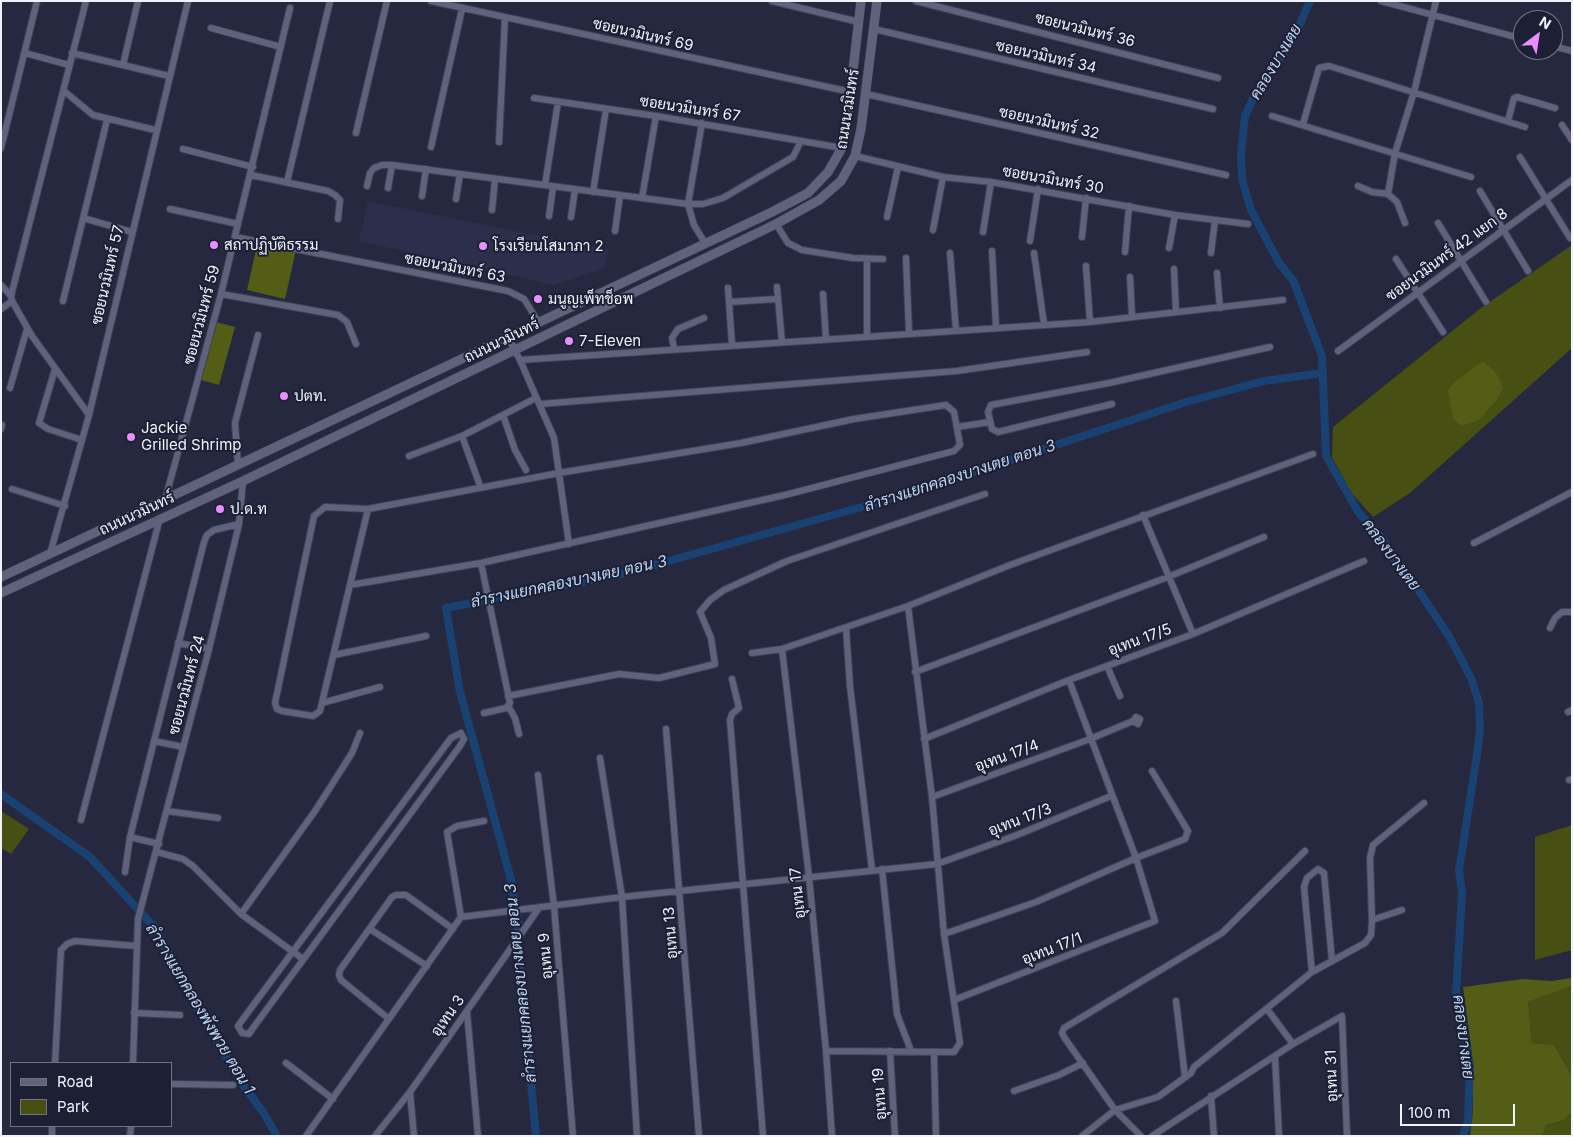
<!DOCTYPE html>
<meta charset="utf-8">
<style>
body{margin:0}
#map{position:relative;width:1573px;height:1137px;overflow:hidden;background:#26283f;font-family:Inter,sans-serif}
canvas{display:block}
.frame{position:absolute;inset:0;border:2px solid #f0f2fe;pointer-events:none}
.legend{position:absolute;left:10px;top:1062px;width:162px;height:65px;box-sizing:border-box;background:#1d1f34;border:1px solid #717385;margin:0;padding:6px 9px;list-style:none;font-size:15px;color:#f0f2fe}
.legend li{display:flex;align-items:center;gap:10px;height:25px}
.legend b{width:25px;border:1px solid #717385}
.north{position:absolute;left:1513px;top:10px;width:50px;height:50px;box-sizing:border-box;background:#1d1f34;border:1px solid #717385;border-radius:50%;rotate:31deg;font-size:14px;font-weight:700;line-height:20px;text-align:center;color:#f0f2fe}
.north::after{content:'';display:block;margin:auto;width:18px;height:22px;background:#e88eff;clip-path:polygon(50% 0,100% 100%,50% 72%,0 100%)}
.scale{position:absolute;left:1400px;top:1104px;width:115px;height:22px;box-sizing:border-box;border:2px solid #f0f2fe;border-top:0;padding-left:6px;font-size:15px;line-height:18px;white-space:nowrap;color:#f0f2fe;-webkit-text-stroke:4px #1d1f34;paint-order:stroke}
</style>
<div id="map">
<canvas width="1573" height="1137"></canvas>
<div class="frame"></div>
<ul class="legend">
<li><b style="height:6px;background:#5f627c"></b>Road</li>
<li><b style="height:14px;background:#475012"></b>Park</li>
</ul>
<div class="north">N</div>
<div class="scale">100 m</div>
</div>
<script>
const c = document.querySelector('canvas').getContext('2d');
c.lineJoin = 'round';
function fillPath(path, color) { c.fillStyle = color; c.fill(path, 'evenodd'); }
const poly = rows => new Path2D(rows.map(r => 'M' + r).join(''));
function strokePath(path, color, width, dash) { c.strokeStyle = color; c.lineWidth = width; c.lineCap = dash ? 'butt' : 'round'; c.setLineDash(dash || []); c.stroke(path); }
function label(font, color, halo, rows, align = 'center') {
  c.font = font + ' Inter,Sarabun,sans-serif'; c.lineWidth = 4; c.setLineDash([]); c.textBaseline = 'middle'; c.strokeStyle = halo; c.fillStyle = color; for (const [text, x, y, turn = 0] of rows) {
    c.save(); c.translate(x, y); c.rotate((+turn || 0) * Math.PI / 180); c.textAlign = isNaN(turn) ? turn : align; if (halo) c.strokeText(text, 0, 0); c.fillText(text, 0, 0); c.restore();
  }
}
fillPath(poly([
 [368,201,609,250,604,268,554,285,359,241]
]), '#2c2f4c');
fillPath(poly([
 [1572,245,1572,348,1410,493,1373,517,1351,492,1332,457,1333,427,1481,308],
 [1,811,29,829,11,854,1,848],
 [1572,825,1572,950,1535,960,1535,837],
 [1572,986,1572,1076,1554,1045,1532,1043,1528,1002],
 [1572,1112,1572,1136,1542,1136,1547,1125,1564,1120]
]), '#475012');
fillPath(poly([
 [258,241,296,250,285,299,247,290],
 [216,322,235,327,219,385,201,380],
 [1483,361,1496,373,1503,387,1498,398,1479,420,1461,426,1453,418,1448,391,1453,383],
 [1572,978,1572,986,1528,1002,1532,1043,1554,1045,1572,1076,1572,1112,1564,1120,1547,1125,1542,1136,1470,1136,1473,1110,1472,1054,1463,987,1523,979,1552,981]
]), '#535d15');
strokePath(poly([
 [1310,1,1293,40,1257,90,1245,116,1241,153,1242,179,1251,210,1279,263,1293,280,1322,356,1326,456,1359,513,1383,539,1395,561,1415,585,1449,636,1471,678,1479,703,1480,730,1476,761,1459,870,1462,893,1456,995,1464,1028,1470,1066,1468,1121,1463,1136],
 [1,794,90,857,156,929,189,994,240,1081,263,1112,277,1136],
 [536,1136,518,948,518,921,511,880,460,692,446,608,626,573,904,495,1186,402,1264,381,1323,373]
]), '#194272', 8);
const street = poly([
 [431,1,851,92],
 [772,1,859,22],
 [916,1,1218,78],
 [1381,1,1523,39],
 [211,28,281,47],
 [874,29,1213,109],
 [1553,46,1572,51],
 [25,53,69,65],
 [72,53,169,76],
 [123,65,138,1],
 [64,91,93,115,155,130],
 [866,94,1226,175],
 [534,98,656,116,842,148],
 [1272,116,1471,177],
 [1508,121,1514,98,1517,97,1555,108],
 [702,123,688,204,694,225,705,243],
 [1303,124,1319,68,1329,66,1525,127],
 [1562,125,1572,140],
 [356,133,387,1],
 [499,142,505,17],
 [431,147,462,9],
 [1,148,37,1],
 [183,149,253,167],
 [855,156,943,177,991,182,1175,215,1248,224],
 [1520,157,1570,238],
 [251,175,328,191,335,195,340,200,338,219],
 [287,182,330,1],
 [545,185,558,102],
 [367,186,370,173,374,168,382,165,392,165,688,204,703,204,723,198,793,157,801,141],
 [1358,186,1372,192,1388,194,1397,202,1405,223],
 [388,188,392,165],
 [1480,191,1528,271],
 [593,192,606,109],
 [1388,194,1395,153,1414,92,1436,1],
 [422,196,426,169],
 [642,198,656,116],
 [456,199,460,174],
 [170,209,238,224],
 [492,210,495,179],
 [549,216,553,187],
 [571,217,575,190],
 [887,217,898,167],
 [83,218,132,232],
 [1438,223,1486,302],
 [776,224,788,243,802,250,853,258,883,259],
 [933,230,943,177],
 [615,231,620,195],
 [983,232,991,182],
 [235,237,508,291,524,299,539,323],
 [1082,237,1086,198],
 [1030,241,1038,189],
 [1169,248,1175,215],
 [992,251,996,327],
 [1125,252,1129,206],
 [950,253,956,331],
 [1034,253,1044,324],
 [1211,253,1215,220],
 [906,258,909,333],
 [867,259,867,336],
 [1396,259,1443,332],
 [1086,266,1090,322],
 [1174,269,1176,312],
 [1217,273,1220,308],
 [1130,277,1132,316],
 [1,285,11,296,12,301,32,336,89,415],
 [777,287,782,342],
 [728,288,732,345],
 [221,294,338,315,347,322,356,344],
 [823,294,826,339],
 [11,296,86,1],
 [63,301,107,120],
 [729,302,777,299],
 [1,309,12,301],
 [508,337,520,360,554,438,569,544],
 [674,348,672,338,678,329,704,318],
 [1338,351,1572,180],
 [520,360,1090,322,1283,300],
 [55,369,39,423,48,429,82,440],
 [10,388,27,329],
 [540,404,957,371,1087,352],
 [1112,404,998,432,992,429,988,412,991,405,1109,383,1270,347],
 [503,415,515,450,526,470],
 [957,427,990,422],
 [1,429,2,425],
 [462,436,479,483],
 [409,456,462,436,536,398],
 [238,465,235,423,258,335],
 [12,489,65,506],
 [165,500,221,294,290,8],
 [1143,515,1193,634],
 [1474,543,1572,492],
 [50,554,89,415,188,1],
 [481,563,510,703,506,708,484,713],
 [350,585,481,563,785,495,954,451,960,445,954,412,946,405,854,419,741,443,559,473,368,509,325,507,314,516,275,703,277,709,282,711,313,716,320,711,368,509],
 [846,628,850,686,872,870],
 [1550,628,1555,618,1562,612,1572,612],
 [178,643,209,649],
 [782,649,809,877,826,1051,832,1136],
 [752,653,782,649,908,606,1010,565,1313,454],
 [334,655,426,636],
 [1107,666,1120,696],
 [915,672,1168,577,1264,537],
 [732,679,739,708,732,714,730,720,763,1136],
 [508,696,619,674,659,678,715,664,711,638,700,612,710,600,724,590,787,561,985,494],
 [322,703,380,687],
 [508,706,515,718,519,734],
 [1568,712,1572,710],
 [666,729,699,1136],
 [461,733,464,739,460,746,253,1028,249,1034,242,1033,238,1026,243,1019,451,738,461,733],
 [924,739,1069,680,1193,634,1364,561],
 [154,741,183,747],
 [600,758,622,897,637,1136],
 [538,775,554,906,573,1136],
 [1569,780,1572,779],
 [932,797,1090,739,1133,721,1136,717,1140,719,1138,724,1133,721],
 [167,811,218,818],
 [81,820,160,518],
 [130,837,159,844],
 [157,852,183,859,193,866,241,914,303,959],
 [882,869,897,1014,911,1051],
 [125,872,130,837,204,542,207,535,214,530,239,524],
 [241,914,315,811,352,753,360,733],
 [461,917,622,897,937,864,1017,835,1111,796],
 [1372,920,1370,858,1373,845,1424,803],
 [370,929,427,966],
 [944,934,1036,902,1136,858,1185,839,1188,831,1152,771],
 [1312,972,1304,887,1307,878,1318,869,1324,873,1332,961],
 [954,1000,1155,921,1136,858,1069,680],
 [1176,1001,1185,1077],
 [1267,1009,1293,1044],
 [467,1012,478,1136],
 [134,1013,180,1015],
 [389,1019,341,980,339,975,340,970,392,897,396,895,406,895,453,929],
 [826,1051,954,1052,960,1043,944,934,932,797,908,606],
 [890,1051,895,1136],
 [934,1052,936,1136],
 [1275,1057,1279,1136],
 [55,1063,61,950,67,944,75,941,136,946],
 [133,1063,138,919,209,649,239,524,243,481],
 [286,1063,333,1099],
 [171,1084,233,1085],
 [1014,1091,1059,1075,1083,1063],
 [410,1092,414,1136],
 [1211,1096,1214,1136],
 [52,1136,52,1126],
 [130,1136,131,1126],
 [306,1136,461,917,447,832,457,826,484,821],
 [375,1136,410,1092,539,908],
 [1082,1136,1115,1110,1158,1097,1191,1073,1194,1067,1312,972,1365,943,1371,935,1372,920,1402,910],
 [1141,1136,1115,1110,1064,1037,1062,1033,1064,1028,1222,933,1305,851],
 [1152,1136,1293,1044,1342,1016,1347,1136]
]);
const secondary = poly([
 [1,577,772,212,808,193,828,172,842,148,846,131,861,1],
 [1,593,243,481,776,224,819,200,841,181,855,156,861,129,877,1]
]);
strokePath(street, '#404255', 8);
strokePath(secondary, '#404255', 10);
strokePath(street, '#5f627c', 6);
strokePath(secondary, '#5f627c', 9);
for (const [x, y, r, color] of [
 [214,245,5,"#e88eff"],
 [483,246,5,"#e88eff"],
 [538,299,5,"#e88eff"],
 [569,341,5,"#e88eff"],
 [284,396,5,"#e88eff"],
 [131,437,5,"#e88eff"],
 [220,509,5,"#e88eff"]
]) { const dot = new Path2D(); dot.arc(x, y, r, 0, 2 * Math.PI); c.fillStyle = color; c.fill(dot); strokePath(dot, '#1d1f34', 2); }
label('15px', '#f0f2fe', '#1d1f34', [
 ["ซอยนวมินทร์ 36",1085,30,14],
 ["ซอยนวมินทร์ 69",643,35,13],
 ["ซอยนวมินทร์ 34",1046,57,13],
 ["ซอยนวมินทร์ 67",690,109,9],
 ["ถนนนวมินทร์",848,109,-81],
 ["ซอยนวมินทร์ 32",1049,123,13],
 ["ซอยนวมินทร์ 30",1053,180,10],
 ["ซอยนวมินทร์ 42 แยก 8",1447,255,-36],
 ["ซอยนวมินทร์ 63",455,268,11],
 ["ซอยนวมินทร์ 57",108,275,-77],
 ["ซอยนวมินทร์ 59",202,315,-75],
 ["ถนนนวมินทร์",502,341,-26],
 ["ถนนนวมินทร์",137,514,-25],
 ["อุเทน 17/5",1140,640,-20],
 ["ซอยนวมินทร์ 24",187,685,-75],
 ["อุเทน 17/4",1007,756,-20],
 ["อุเทน 17/3",1020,820,-21],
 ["อุเทน 17",798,893,-96],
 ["อุเทน 13",671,933,-94],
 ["อุเทน 17/1",1052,949,-21],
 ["อุเทน 9",546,956,-95],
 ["อุเทน 3",448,1016,-55],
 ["อุเทน 31",1332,1076,-92],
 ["อุเทน 19",880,1094,-94]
]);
label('15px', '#f0f2fe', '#1d1f34', [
 ["สถาปฏิบัติธรรม",224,245],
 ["โรงเรียนโสมาภา 2",493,246],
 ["มนูญเพ็ทช็อพ",548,299],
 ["7-Eleven",579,341],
 ["ปตท.",294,396],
 ["Jackie",141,428],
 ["Grilled Shrimp",141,445],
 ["ป.ด.ท",230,509]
], 'left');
label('italic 16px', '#bdd5f4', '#1d1f34', [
 ["คลองบางเตย",1276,62,-59],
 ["ลำรางแยกคลองบางเตย ตอน 3",960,476,-18],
 ["คลองบางเตย",1391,555,53],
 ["ลำรางแยกคลองบางเตย ตอน 3",569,582,-12],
 ["ลำรางแยกคลองบางเตย ตอน 3",521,983,-96],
 ["ลำรางแยกคลองพังพวย ตอน 1",200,1009,59],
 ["คลองบางเตย",1463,1037,83]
]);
</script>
